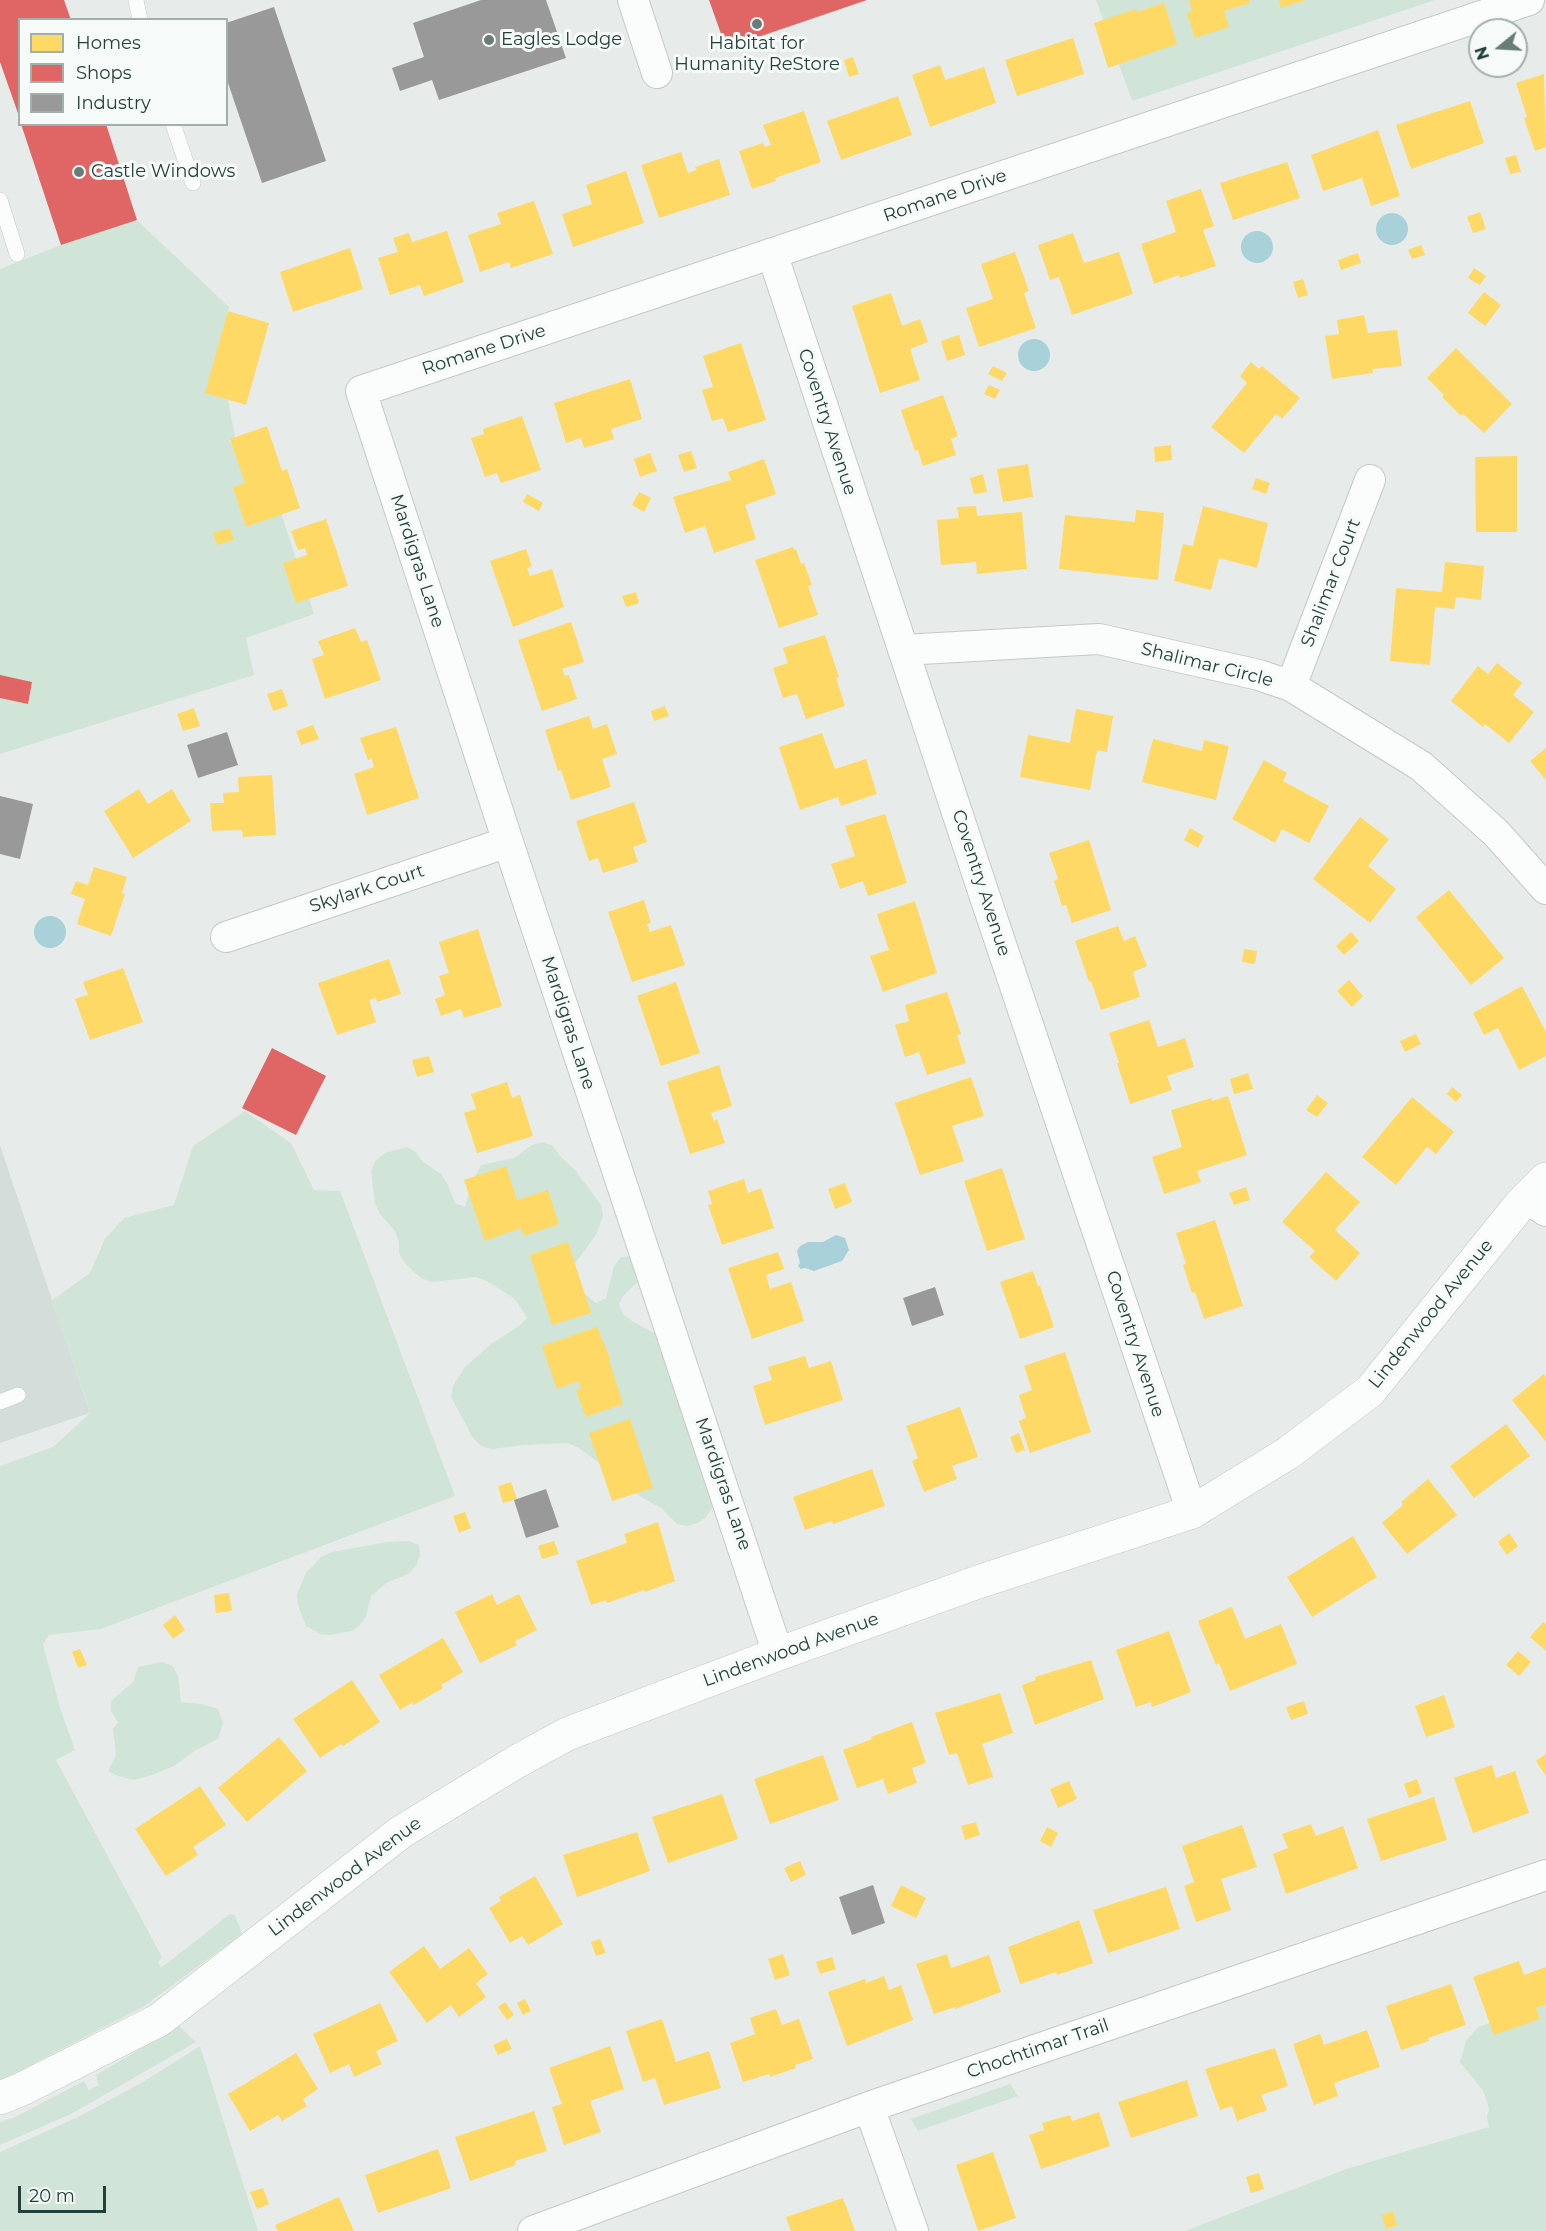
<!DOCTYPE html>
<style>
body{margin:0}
#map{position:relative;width:1546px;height:2231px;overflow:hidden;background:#e7ecea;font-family:Montserrat,sans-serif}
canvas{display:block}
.legend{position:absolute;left:18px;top:18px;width:210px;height:108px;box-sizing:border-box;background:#f6faf8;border:2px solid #a2b0ac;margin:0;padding:8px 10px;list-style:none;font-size:18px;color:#23413a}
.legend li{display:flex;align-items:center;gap:12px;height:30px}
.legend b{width:30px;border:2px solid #a2b0ac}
.north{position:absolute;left:1468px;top:18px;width:60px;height:60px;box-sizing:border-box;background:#f6faf8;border:2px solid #a2b0ac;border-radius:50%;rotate:252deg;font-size:16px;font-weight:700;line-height:24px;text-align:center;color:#23413a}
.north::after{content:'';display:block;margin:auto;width:21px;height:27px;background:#687d78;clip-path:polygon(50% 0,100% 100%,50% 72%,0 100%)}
.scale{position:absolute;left:18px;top:2186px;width:88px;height:27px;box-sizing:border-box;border:3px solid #23413a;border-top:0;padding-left:8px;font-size:18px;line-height:21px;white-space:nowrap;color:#23413a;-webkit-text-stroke:4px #f6faf8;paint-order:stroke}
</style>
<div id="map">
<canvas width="1546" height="2231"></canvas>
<ul class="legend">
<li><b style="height:16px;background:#ffd966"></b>Homes</li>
<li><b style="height:16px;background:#e06666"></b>Shops</li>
<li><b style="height:16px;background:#999"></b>Industry</li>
</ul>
<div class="north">N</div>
<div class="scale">20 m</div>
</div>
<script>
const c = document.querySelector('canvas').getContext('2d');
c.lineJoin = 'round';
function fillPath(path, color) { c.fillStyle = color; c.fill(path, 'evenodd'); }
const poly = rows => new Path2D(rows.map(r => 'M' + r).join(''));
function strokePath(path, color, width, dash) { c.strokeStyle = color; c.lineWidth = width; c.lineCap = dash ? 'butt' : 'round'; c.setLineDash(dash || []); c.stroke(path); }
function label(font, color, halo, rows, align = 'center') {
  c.font = font + ' Montserrat,sans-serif'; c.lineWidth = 6; c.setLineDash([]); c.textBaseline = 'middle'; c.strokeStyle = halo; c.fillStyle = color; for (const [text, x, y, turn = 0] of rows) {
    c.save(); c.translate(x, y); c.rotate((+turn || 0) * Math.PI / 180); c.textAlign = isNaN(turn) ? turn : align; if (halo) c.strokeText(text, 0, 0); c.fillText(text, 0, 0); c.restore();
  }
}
fillPath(poly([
 [0,1145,90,1413,0,1443]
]), '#d5ddda');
fillPath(poly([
 [1096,0,1435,0,1132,101],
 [137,220,229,307,207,392,228,400,235,437,229,440,280,510,314,614,246,638,254,675,0,754,0,269,61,245],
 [245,1111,291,1143,314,1190,340,1191,455,1496,101,1629,49,1635,43,1644,60,1708,75,1750,56,1760,162,1957,158,1962,159,1965,161,1967,166,1964,230,1914,235,1915,242,1934,143,2007,0,2081,0,1466,53,1447,90,1413,52,1300,90,1273,105,1239,124,1218,174,1205,193,1146],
 [543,1142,553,1146,559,1155,575,1170,601,1205,603,1216,596,1235,570,1270,579,1289,596,1303,606,1298,614,1266,621,1257,631,1256,643,1272,638,1282,624,1295,619,1304,623,1314,632,1321,652,1332,663,1332,713,1496,712,1508,706,1517,698,1523,687,1526,677,1524,661,1508,641,1497,606,1468,579,1448,568,1443,525,1445,492,1449,481,1446,473,1438,451,1397,453,1386,465,1367,491,1344,519,1326,527,1318,515,1299,487,1281,476,1277,432,1282,421,1278,413,1271,405,1263,399,1253,399,1242,395,1231,380,1214,375,1204,371,1170,376,1160,385,1153,407,1147,416,1152,422,1161,441,1174,447,1183,455,1203,465,1207,471,1185,481,1165,514,1158,532,1145],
 [409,1541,419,1545,420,1556,416,1566,408,1574,388,1582,371,1596,366,1617,360,1625,352,1631,330,1635,320,1634,306,1626,298,1605,297,1594,306,1573,321,1557,332,1552,387,1542],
 [162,1662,173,1666,178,1676,181,1702,202,1704,218,1709,223,1723,218,1739,196,1750,174,1766,152,1775,134,1780,118,1776,108,1771,116,1755,113,1729,118,1722,111,1711,111,1701,133,1682,138,1667],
 [1546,2005,1546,2231,1185,2231,1346,2169,1489,2127,1487,2117,1489,2109,1484,2092,1460,2062,1466,2041,1478,2027],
 [179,2026,196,2042,73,2113,0,2145,0,2122,15,2117,84,2081,89,2090,99,2085,96,2075],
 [200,2046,258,2231,0,2231,0,2152,78,2117,143,2082],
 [1010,2084,1018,2096,918,2131,911,2119]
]), '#d0e5d7');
fillPath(poly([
 '1376 229a16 16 0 1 1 32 0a16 16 0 1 1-32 0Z',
 '1241 247a16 16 0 1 1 32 0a16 16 0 1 1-32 0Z',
 '1018 355a16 16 0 1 1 32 0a16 16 0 1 1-32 0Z',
 '34 932a16 16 0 1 1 32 0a16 16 0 1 1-32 0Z',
 [836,1235,845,1238,849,1250,842,1261,814,1271,805,1268,801,1269,798,1266,800,1263,797,1251,800,1246,808,1242,823,1242]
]), '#a8d1da');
fillPath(poly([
 [1189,0,1249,0,1250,3,1224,11,1229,27,1195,38,1187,13,1192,11],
 [1279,0,1306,0,1281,8],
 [1164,3,1177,44,1108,68,1094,23,1136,9,1137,12],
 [1073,38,1084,74,1017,96,1005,60],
 [853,57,859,74,849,77,844,60],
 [940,65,945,80,984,67,996,103,930,127,912,75],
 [1544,74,1546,147,1535,151,1524,118,1527,117,1516,83],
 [898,96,912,135,841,160,827,121],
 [1470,101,1484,143,1411,169,1396,125],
 [804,111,821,162,775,178,776,181,752,189,739,151,763,143,765,147,771,145,763,125],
 [1378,130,1400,196,1371,206,1362,178,1323,191,1311,155],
 [681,152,688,173,697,170,695,167,719,159,730,195,659,218,641,165],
 [1516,155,1521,172,1510,174,1505,158],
 [1287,162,1300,198,1233,220,1220,183],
 [626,171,644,223,573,247,562,214,592,204,586,185],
 [1201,189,1214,226,1203,230,1216,266,1180,278,1179,275,1154,284,1141,244,1176,232,1166,201],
 [534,201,553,254,511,268,509,262,480,272,468,235,501,224,497,213],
 [1480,212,1486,229,1473,233,1467,217],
 [447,231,464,282,424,296,420,285,390,295,378,258,398,252,393,238,409,233,412,242],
 [1073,233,1084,263,1119,252,1133,294,1072,315,1059,277,1050,280,1038,245],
 [1421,245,1425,255,1412,259,1408,250],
 [350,248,363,289,293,312,280,272],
 [1015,252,1029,291,1024,293,1036,328,979,347,966,308,993,299,981,264],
 [1358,253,1361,263,1341,270,1338,260],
 [1474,268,1486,276,1480,285,1468,278],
 [1303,279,1308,295,1298,298,1293,282],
 [1484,292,1501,305,1485,326,1468,313],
 [891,293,902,326,920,319,928,342,910,349,920,380,880,393,852,306],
 [228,311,269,323,246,405,205,393],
 [1364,315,1368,333,1397,330,1402,366,1372,369,1373,373,1332,379,1325,336,1339,334,1337,320],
 [959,335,965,355,947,361,941,341],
 [741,343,766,420,728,432,723,418,712,421,702,390,713,387,703,356],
 [1456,348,1512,404,1484,433,1463,414,1461,416,1442,397,1444,395,1427,378],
 [1251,362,1259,369,1262,366,1300,398,1282,419,1276,414,1244,453,1211,427,1247,383,1240,376],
 [993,366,1007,373,1002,381,988,374],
 [630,379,642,419,611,429,614,439,584,448,581,438,566,443,554,403],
 [989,385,1000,390,995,399,984,394],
 [943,395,958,436,951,439,956,455,923,466,918,450,915,451,901,410],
 [522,416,541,470,501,483,497,473,485,477,471,438,484,434,483,429],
 [267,426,282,471,287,469,300,508,246,527,233,487,245,483,230,439],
 [1171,445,1172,460,1155,462,1154,447],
 [691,451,697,468,684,472,678,455],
 [650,453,657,471,640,477,634,459],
 [1517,456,1517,532,1476,532,1475,457],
 [764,459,776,494,745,505,756,539,714,553,705,526,685,533,673,497,731,480,728,472],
 [1028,464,1033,497,1003,502,997,469],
 [983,474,987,492,974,494,970,478],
 [1256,478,1270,483,1266,494,1252,489],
 [639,492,651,498,644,512,632,505],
 [527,494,543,503,539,511,523,502],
 [976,506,977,516,1022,512,1027,569,977,574,976,562,941,565,937,520,959,518,957,507],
 [1203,506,1268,523,1257,568,1219,558,1211,590,1174,581,1183,544,1193,546],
 [1136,510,1164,513,1158,580,1059,569,1065,515,1135,522],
 [326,519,348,586,296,603,283,563,307,555,305,548,298,550,291,531],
 [230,528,234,540,217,545,213,533],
 [793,547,794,550,796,549,801,564,804,563,812,585,808,586,818,615,779,628,755,560],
 [526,549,532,566,527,568,530,576,552,569,564,607,513,627,490,561],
 [1445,562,1484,566,1481,600,1456,597,1454,609,1435,607,1430,665,1390,661,1396,588,1442,592],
 [636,592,639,603,626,607,622,596],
 [571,622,584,662,562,669,565,676,569,675,577,699,542,711,518,640],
 [355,628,361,642,367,640,381,680,325,699,312,659,324,655,318,641],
 [825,635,839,677,836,678,845,706,806,719,797,694,783,698,773,668,788,663,783,648],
 [1497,663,1522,683,1513,695,1534,712,1509,743,1485,724,1483,727,1451,701,1478,666,1488,674],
 [282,689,288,706,273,711,267,694],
 [665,706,669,716,654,721,651,711],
 [194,708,200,726,183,731,177,714],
 [1076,709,1113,716,1107,752,1097,750,1090,790,1020,777,1028,735,1070,743],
 [589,716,593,729,607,724,617,754,602,759,611,787,571,800,561,770,558,771,545,730],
 [313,725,319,739,301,745,296,731],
 [396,727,419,798,367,815,354,774,374,767,372,759,368,760,360,738],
 [822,733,835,769,866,759,877,794,841,806,838,797,800,810,779,747],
 [1153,739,1202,751,1204,740,1229,746,1216,800,1142,782],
 [1546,748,1546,780,1530,761],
 [1264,760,1287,773,1283,781,1329,806,1309,843,1282,829,1275,843,1232,819],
 [272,775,276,835,243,837,242,830,212,831,210,803,224,803,223,793,239,792,238,777],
 [139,789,148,804,172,789,191,821,133,858,104,811],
 [634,802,647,842,633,847,638,862,603,873,598,858,589,861,576,821],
 [885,814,907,883,868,896,863,881,840,889,831,864,855,856,845,826],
 [1360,817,1389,839,1368,866,1396,889,1370,923,1313,879],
 [1190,828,1204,836,1198,848,1184,840],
 [1089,840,1111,910,1072,923,1066,905,1062,906,1054,881,1058,879,1049,853],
 [94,867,127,877,122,893,125,894,111,936,77,924,85,899,71,894,76,881,88,885],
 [1449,890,1504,958,1471,985,1416,917],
 [644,900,651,923,647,924,650,932,671,925,685,965,632,982,608,912],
 [915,901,937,973,883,992,870,956,889,950,877,914],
 [1118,926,1124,941,1135,936,1147,966,1133,972,1140,997,1101,1010,1091,981,1089,982,1075,941],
 [478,929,502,1006,464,1018,461,1009,441,1016,435,999,445,995,439,976,449,973,439,942],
 [1351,932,1359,941,1344,955,1336,946],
 [1244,949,1257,951,1255,964,1242,962],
 [389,959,401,994,377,1002,376,998,369,1000,376,1022,337,1035,318,983],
 [123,968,143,1022,90,1040,75,999,88,995,83,982],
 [1349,980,1363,996,1352,1007,1337,991],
 [676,982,700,1053,661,1066,637,996],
 [1522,986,1546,1032,1546,1056,1519,1070,1498,1028,1484,1035,1473,1013],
 [947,992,961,1034,957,1035,966,1063,927,1075,919,1052,905,1057,895,1025,909,1021,905,1005],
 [1149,1020,1158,1047,1185,1038,1194,1067,1167,1076,1172,1090,1130,1104,1117,1063,1119,1063,1109,1033],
 [1416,1034,1421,1044,1405,1052,1400,1041],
 [429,1056,434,1072,417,1077,412,1060],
 [719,1065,732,1106,711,1113,714,1121,717,1119,725,1143,690,1154,667,1082],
 [1248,1073,1253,1089,1234,1094,1230,1079],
 [971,1077,984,1116,952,1126,964,1161,920,1175,895,1103],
 [507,1082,512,1098,520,1095,533,1136,477,1153,464,1113,476,1109,471,1094],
 [1452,1087,1462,1095,1456,1102,1447,1094],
 [1317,1095,1328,1103,1317,1117,1306,1110],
 [1228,1096,1247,1155,1197,1171,1201,1182,1164,1194,1152,1157,1182,1147,1171,1110,1212,1098,1212,1101],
 [1412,1097,1454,1132,1436,1154,1427,1147,1396,1185,1362,1157],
 [506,1166,517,1200,548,1190,559,1224,524,1236,521,1228,485,1241,464,1180],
 [1002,1168,1025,1239,987,1251,964,1181],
 [1326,1172,1360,1202,1335,1230,1360,1253,1336,1281,1309,1257,1315,1251,1282,1222],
 [744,1179,748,1193,761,1188,774,1228,722,1245,708,1205,712,1204,708,1191],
 [845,1183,852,1202,835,1209,828,1189],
 [1246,1187,1250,1200,1234,1205,1229,1193],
 [1215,1220,1243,1306,1204,1319,1195,1292,1192,1293,1183,1265,1186,1264,1176,1233],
 [568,1242,591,1313,552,1325,530,1255],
 [778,1252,784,1269,766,1275,770,1289,791,1282,804,1321,752,1339,728,1268],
 [1033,1271,1038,1286,1040,1286,1054,1327,1020,1339,1000,1282],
 [597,1327,611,1360,609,1360,623,1404,586,1417,576,1390,581,1389,579,1381,557,1389,542,1346],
 [1065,1352,1091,1432,1030,1453,1019,1421,1026,1418,1019,1395,1032,1390,1024,1366],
 [805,1356,809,1368,831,1361,843,1400,765,1425,753,1386,772,1380,768,1367],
 [1544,1374,1546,1377,1546,1442,1512,1400],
 [960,1407,978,1457,952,1466,957,1479,924,1492,912,1461,918,1458,906,1426],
 [630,1419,653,1488,612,1501,589,1433],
 [1506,1424,1530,1456,1474,1498,1450,1466],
 [1019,1433,1025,1450,1016,1453,1010,1437],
 [872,1469,885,1506,833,1524,832,1521,805,1530,793,1497],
 [1428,1479,1457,1515,1407,1554,1382,1523,1403,1505,1401,1502],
 [511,1482,517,1499,503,1503,498,1486],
 [465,1512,471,1528,459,1533,453,1516],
 [658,1522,675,1581,645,1592,644,1590,607,1603,606,1600,591,1605,576,1561,627,1543,624,1534],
 [1509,1533,1518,1546,1507,1555,1498,1542],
 [1353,1536,1377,1577,1312,1617,1287,1577],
 [554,1541,559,1554,542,1559,538,1546],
 [229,1593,232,1611,216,1613,214,1595],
 [492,1594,497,1605,519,1594,537,1630,515,1641,517,1645,480,1663,455,1612],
 [1232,1607,1245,1639,1281,1624,1297,1664,1230,1691,1219,1663,1216,1665,1198,1621],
 [175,1615,185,1630,173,1639,163,1625],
 [1543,1622,1546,1624,1546,1651,1530,1637],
 [1169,1631,1191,1692,1152,1707,1151,1702,1136,1707,1116,1650],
 [443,1638,463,1672,441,1685,443,1688,414,1705,413,1702,400,1710,379,1675],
 [80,1649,87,1665,78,1668,72,1652],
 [1518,1651,1531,1662,1519,1676,1506,1665],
 [1091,1660,1104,1699,1035,1725,1022,1685,1036,1680,1035,1677],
 [352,1680,380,1722,343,1746,341,1744,320,1758,293,1719],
 [1000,1693,1013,1733,982,1744,993,1777,968,1785,957,1753,949,1755,935,1713],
 [1444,1695,1455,1727,1426,1737,1415,1706],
 [1304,1701,1308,1714,1291,1720,1286,1707],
 [912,1722,926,1763,912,1768,917,1783,888,1794,883,1779,857,1788,843,1750,872,1739,871,1737],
 [279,1737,307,1771,247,1822,218,1788],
 [1546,1754,1546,1776,1536,1761],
 [823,1755,839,1800,770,1824,754,1779],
 [1492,1765,1496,1778,1515,1771,1529,1813,1473,1833,1454,1778],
 [1417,1779,1422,1793,1409,1798,1404,1784],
 [1069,1781,1077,1799,1058,1808,1050,1789],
 [200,1786,226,1825,193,1847,198,1855,166,1876,135,1829],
 [722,1794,738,1839,668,1863,652,1817],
 [1434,1797,1447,1840,1381,1861,1367,1819],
 [976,1822,980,1835,965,1840,961,1826],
 [1311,1824,1316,1836,1343,1826,1358,1868,1286,1894,1273,1854,1288,1848,1282,1834],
 [1242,1825,1257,1867,1221,1879,1231,1910,1196,1922,1184,1886,1194,1882,1182,1846],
 [1047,1827,1058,1833,1051,1847,1040,1841],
 [637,1832,650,1871,577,1897,563,1855],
 [800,1861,806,1875,791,1882,784,1868],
 [535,1876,563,1924,528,1945,522,1936,510,1943,489,1908,501,1901,499,1897],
 [901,1885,926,1898,916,1918,891,1906],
 [1166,1887,1180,1929,1108,1953,1093,1910],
 [1079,1920,1093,1963,1057,1975,1056,1972,1020,1984,1008,1947],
 [600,1939,606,1953,596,1956,591,1942],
 [424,1946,440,1969,469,1948,488,1974,476,1983,486,1997,459,2017,451,2005,427,2023,389,1972],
 [783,1954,790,1975,775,1980,768,1959],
 [947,1954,951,1968,989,1955,1001,1992,955,2009,955,2007,934,2014,916,1964],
 [832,1957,836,1969,820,1974,816,1962],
 [1519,1961,1524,1975,1546,1967,1546,2005,1536,2008,1540,2019,1494,2035,1473,1977],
 [884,1976,889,1990,901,1985,913,2020,847,2046,828,1992,865,1979,866,1983],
 [1451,1984,1466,2025,1428,2038,1429,2041,1401,2050,1386,2006],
 [525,1999,531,2011,523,2015,517,2003],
 [505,2002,514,2015,507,2020,498,2007],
 [380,2003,398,2041,376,2051,382,2064,354,2077,349,2064,330,2073,313,2034],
 [776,2009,782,2025,799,2019,813,2059,795,2065,796,2068,770,2077,769,2074,743,2082,730,2043,755,2034,750,2018],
 [662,2019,676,2062,709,2051,721,2088,664,2105,655,2078,643,2082,626,2031],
 [1367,2030,1380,2067,1334,2083,1338,2096,1314,2105,1293,2044,1320,2034,1324,2045],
 [507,2039,512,2049,498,2055,493,2045],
 [610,2046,624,2089,590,2101,601,2132,564,2145,552,2107,562,2104,549,2068],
 [1275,2048,1288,2086,1261,2095,1267,2110,1237,2121,1232,2106,1220,2110,1205,2069],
 [296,2053,318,2089,303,2099,307,2106,282,2121,278,2115,250,2131,228,2094],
 [1187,2080,1198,2116,1131,2138,1118,2102],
 [534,2111,547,2151,515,2161,516,2165,470,2181,455,2137],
 [1099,2112,1110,2146,1041,2169,1029,2135,1044,2130,1042,2123,1070,2115,1072,2121],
 [438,2149,451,2188,378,2213,365,2175],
 [993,2152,1016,2218,978,2231,956,2165],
 [1259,2173,1264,2189,1251,2193,1246,2177],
 [263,2188,269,2204,257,2209,250,2192],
 [339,2197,354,2231,278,2231,275,2225],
 [843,2198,855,2231,791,2231,786,2217],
 [1393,2211,1397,2225,1386,2229,1382,2215]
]), '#ffd966');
fillPath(poly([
 [0,0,64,0,71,20,20,20,20,119,0,62],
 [709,0,867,0,726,48],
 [21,124,106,124,137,220,61,245],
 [0,675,32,682,28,704,0,698],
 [272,1048,326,1076,296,1135,242,1108]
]), '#e06666');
fillPath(poly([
 [481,0,546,0,566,58,439,100,432,80,400,91,392,68,424,57,413,23],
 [274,7,326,161,262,183,226,77,226,23],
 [227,732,238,765,198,778,187,745],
 [0,796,33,804,20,859,0,854],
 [935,1287,944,1315,912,1326,903,1298],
 [546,1489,559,1527,526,1538,514,1500],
 [873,1885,885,1923,852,1935,839,1897]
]), '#999');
const lane = poly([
 [136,0,140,20],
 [173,124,193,183],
 [0,200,17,254],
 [0,1402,18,1395]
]);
const street = poly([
 [633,0,657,73],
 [772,253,984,894,1192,1512],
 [903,650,1099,639,1259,675,1291,686,1421,766,1496,833,1546,889],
 [1291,686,1370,480],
 [226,937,508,842],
 [1527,1198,1546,1211],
 [778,1654,508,842,361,391,1529,0],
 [869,2107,913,2231],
 [533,2231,869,2107,1546,1875]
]);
const secondary = poly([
 [0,2098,22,2089,159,2020,401,1832,516,1762,567,1734,778,1654,978,1582,1192,1512,1288,1453,1370,1391,1519,1206,1546,1179]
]);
strokePath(lane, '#c4c9c7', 16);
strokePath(street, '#c4c9c7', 32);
strokePath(secondary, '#c2cac7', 34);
strokePath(lane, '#fbfcfc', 15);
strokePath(street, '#fbfcfc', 30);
strokePath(secondary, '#fbfcfc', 33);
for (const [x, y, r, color] of [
 [757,24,6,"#687d78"],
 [489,40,6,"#687d78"],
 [79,172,6,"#687d78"]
]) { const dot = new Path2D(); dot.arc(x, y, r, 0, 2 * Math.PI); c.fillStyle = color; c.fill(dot); strokePath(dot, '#f6faf8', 2); }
label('18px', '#23413a', '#f6faf8', [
 ["Eagles Lodge",501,40],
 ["Habitat for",757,44,"center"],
 ["Humanity ReStore",757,65,"center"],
 ["Castle Windows",91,172]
], 'left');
label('18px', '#23413a', '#f6faf8', [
 ["Romane Drive",945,196,-19],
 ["Romane Drive",484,350,-18],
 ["Coventry Avenue",827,422,72],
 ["Mardigras Lane",417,561,72],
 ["Shalimar Court",1331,583,-69],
 ["Shalimar Circle",1207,665,14],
 ["Coventry Avenue",981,883,72],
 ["Skylark Court",367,889,-18],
 ["Mardigras Lane",568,1023,72],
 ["Lindenwood Avenue",1431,1314,-51],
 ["Coventry Avenue",1135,1344,72],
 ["Mardigras Lane",723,1484,71],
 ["Lindenwood Avenue",791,1650,-20],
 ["Lindenwood Avenue",345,1877,-37],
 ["Chochtimar Trail",1038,2049,-19]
]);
</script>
